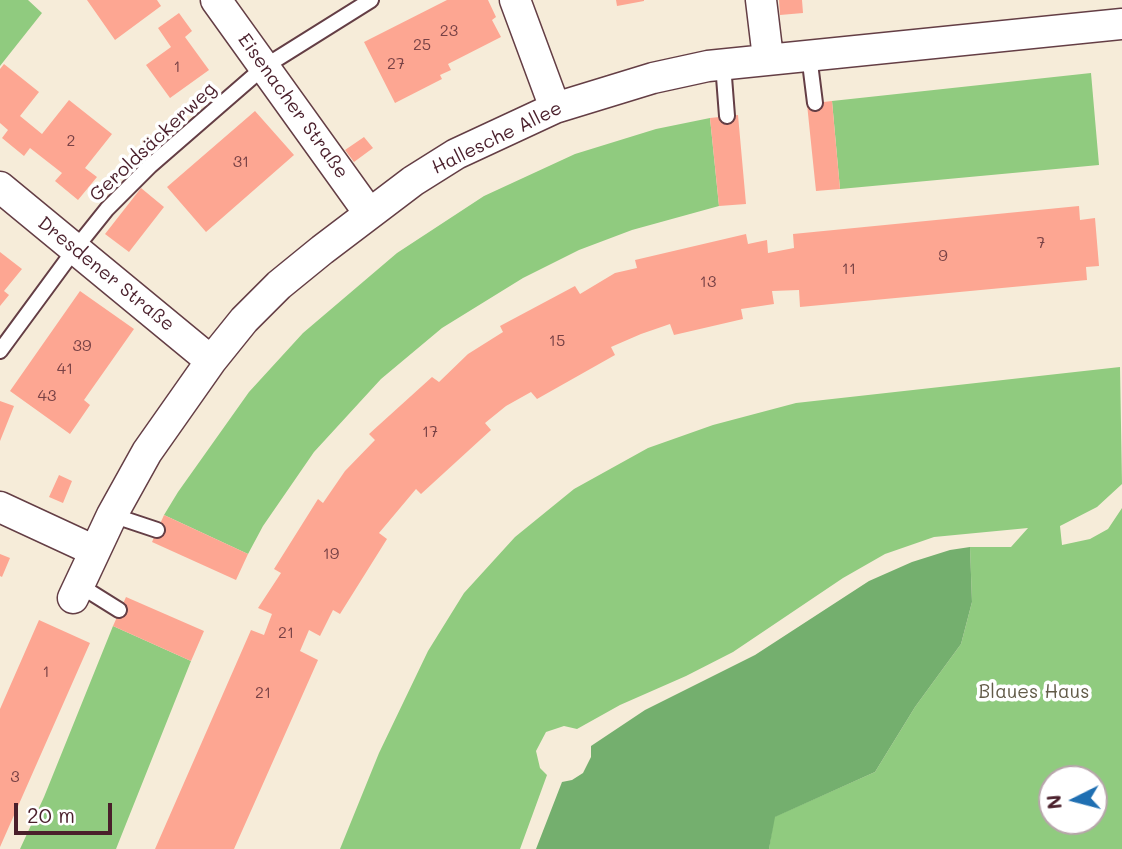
<!DOCTYPE html>
<meta charset="utf-8">
<style>
body{margin:0}
#map{position:relative;width:1122px;height:849px;overflow:hidden;background:#f6ecd9;font-family:Mali,sans-serif}
canvas{display:block}
.north{position:absolute;left:1038px;top:765px;width:70px;height:70px;box-sizing:border-box;background:#fff;border:2px solid #b7a5aa;border-radius:50%;rotate:264deg;font-size:19px;font-weight:700;line-height:28px;text-align:center;color:#4a1f2b}
.north::after{content:'';display:block;margin:auto;width:24px;height:32px;background:#1f6fb2;clip-path:polygon(50% 0,100% 100%,50% 72%,0 100%)}
.scale{position:absolute;left:14px;top:803px;width:98px;height:32px;box-sizing:border-box;border:4px solid #4a1f2b;border-top:0;padding-left:9px;font-size:21px;line-height:24px;white-space:nowrap;color:#4a1f2b;-webkit-text-stroke:5px #fff;paint-order:stroke}
</style>
<div id="map">
<canvas width="1122" height="849"></canvas>
<div class="north">N</div>
<div class="scale">20 m</div>
</div>
<script>
const c = document.querySelector('canvas').getContext('2d');
c.lineJoin = 'round';
function fillPath(path, color) { c.fillStyle = color; c.fill(path, 'evenodd'); }
const poly = rows => new Path2D(rows.map(r => 'M' + r).join(''));
function strokePath(path, color, width, dash) { c.strokeStyle = color; c.lineWidth = width; c.lineCap = dash ? 'butt' : 'round'; c.setLineDash(dash || []); c.stroke(path); }
function label(font, color, halo, rows, align = 'center') {
  c.font = font + ' Mali,sans-serif'; c.lineWidth = 7; c.setLineDash([]); c.textBaseline = 'middle'; c.strokeStyle = halo; c.fillStyle = color; for (const [text, x, y, turn = 0] of rows) {
    c.save(); c.translate(x, y); c.rotate((+turn || 0) * Math.PI / 180); c.textAlign = isNaN(turn) ? turn : align; if (halo) c.strokeText(text, 0, 0); c.fillText(text, 0, 0); c.restore();
  }
}
fillPath(poly([
 [0,0,28,0,42,13,0,66],
 [1091,73,1099,165,840,189,832,101],
 [710,118,719,206,632,230,579,250,523,278,442,328,381,379,314,452,263,526,248,554,164,515,178,492,249,392,303,333,397,253,484,196,575,154,656,129],
 [1120,367,1122,484,1097,507,1060,526,1062,545,1090,539,1108,529,1122,508,1122,849,769,849,774,817,875,772,915,707,961,644,972,602,970,547,1011,547,1028,528,934,537,885,554,843,578,733,652,686,676,620,705,577,729,564,726,546,732,536,751,540,768,547,775,520,849,340,849,379,753,428,651,464,593,515,537,574,489,648,448,713,425,796,403],
 [1052,779,1094,779,1094,821,1052,821],
 [113,626,191,661,116,849,20,849,44,797]
]), '#90cb7f');
fillPath(poly([
 [970,547,972,602,961,644,915,707,875,772,775,817,769,849,536,849,562,782,572,780,583,773,591,757,591,746,645,710,755,655,869,581,912,562,950,550]
]), '#74af6e');
fillPath(poly([
 [87,0,157,0,161,6,115,40],
 [447,0,488,0,496,17,492,20,501,37,448,64,451,70,440,75,442,79,395,103,364,42],
 [616,0,644,0,644,1,617,6],
 [779,0,802,0,803,13,780,15],
 [179,13,192,31,185,37,209,70,170,98,146,65,171,47,158,28],
 [4,64,39,92,20,116,42,134,69,100,112,134,85,168,97,177,78,200,55,181,62,173,30,148,24,156,2,138,8,130,0,123,0,69],
 [832,101,840,189,816,191,807,104],
 [255,111,294,155,206,232,167,187],
 [738,115,746,204,719,206,710,118],
 [364,137,373,148,354,162,345,150],
 [141,188,164,207,129,252,105,234],
 [1079,206,1080,220,1095,218,1099,266,1086,267,1087,280,800,307,799,290,772,291,774,304,741,309,743,319,674,335,670,324,641,334,611,347,615,355,537,399,531,392,506,406,485,423,491,430,421,494,416,489,379,533,387,539,340,614,333,610,320,636,309,630,300,651,318,660,234,849,155,849,251,630,264,635,272,614,258,608,281,573,274,569,318,499,323,503,345,471,375,440,369,434,432,377,439,382,468,354,503,332,500,326,575,286,580,294,615,273,637,268,635,260,746,234,748,244,767,240,768,253,794,248,793,234],
 [0,252,22,269,4,291,9,295,0,306],
 [80,291,134,329,84,400,90,405,70,434,10,391],
 [0,401,14,406,0,441],
 [59,475,72,481,63,503,49,497],
 [164,515,248,554,236,580,152,542],
 [0,554,10,558,2,577,0,576],
 [126,597,204,631,191,661,113,626],
 [39,620,90,643,0,847,0,709]
]), '#fda692');
const lane = poly([
 [809,55,815,103],
 [723,64,727,116],
 [0,351,75,249,107,209,150,166,264,67,371,0],
 [112,515,157,530],
 [79,585,119,610]
]);
const street = poly([
 [216,0,369,213],
 [515,0,555,108],
 [761,0,768,58],
 [0,187,211,361],
 [0,507,95,551],
 [73,598,112,515,147,452,211,361,244,320,279,285,322,250,413,181,456,154,555,108,653,78,708,66,1122,24]
]);
strokePath(lane, '#643e45', 18);
strokePath(street, '#643e45', 33);
strokePath(lane, '#fff', 14);
strokePath(street, '#fff', 30);
label('16px', '#774145', null, [
 ["23",449,31],
 ["25",422,45],
 ["27",396,64],
 ["1",177,67],
 ["2",71,141],
 ["31",241,162],
 ["7",1041,243],
 ["9",943,256],
 ["11",849,269],
 ["13",708,282],
 ["15",557,341],
 ["39",82,346],
 ["41",65,369],
 ["43",47,396],
 ["17",430,432],
 ["19",331,554],
 ["21",286,633],
 ["1",46,672],
 ["21",263,693],
 ["3",15,777]
]);
label('19px', '#4a1f2b', '#fff', [
 ["Eisenacher Straße",293,106,54],
 ["Hallesche Allee",497,138,-26],
 ["Geroldsäckerweg",153,142,-43],
 ["Dresdener Straße",106,274,39]
]);
label('19px', '#625b48', '#fff', [
 ["Blaues Haus",1034,692]
]);
</script>
